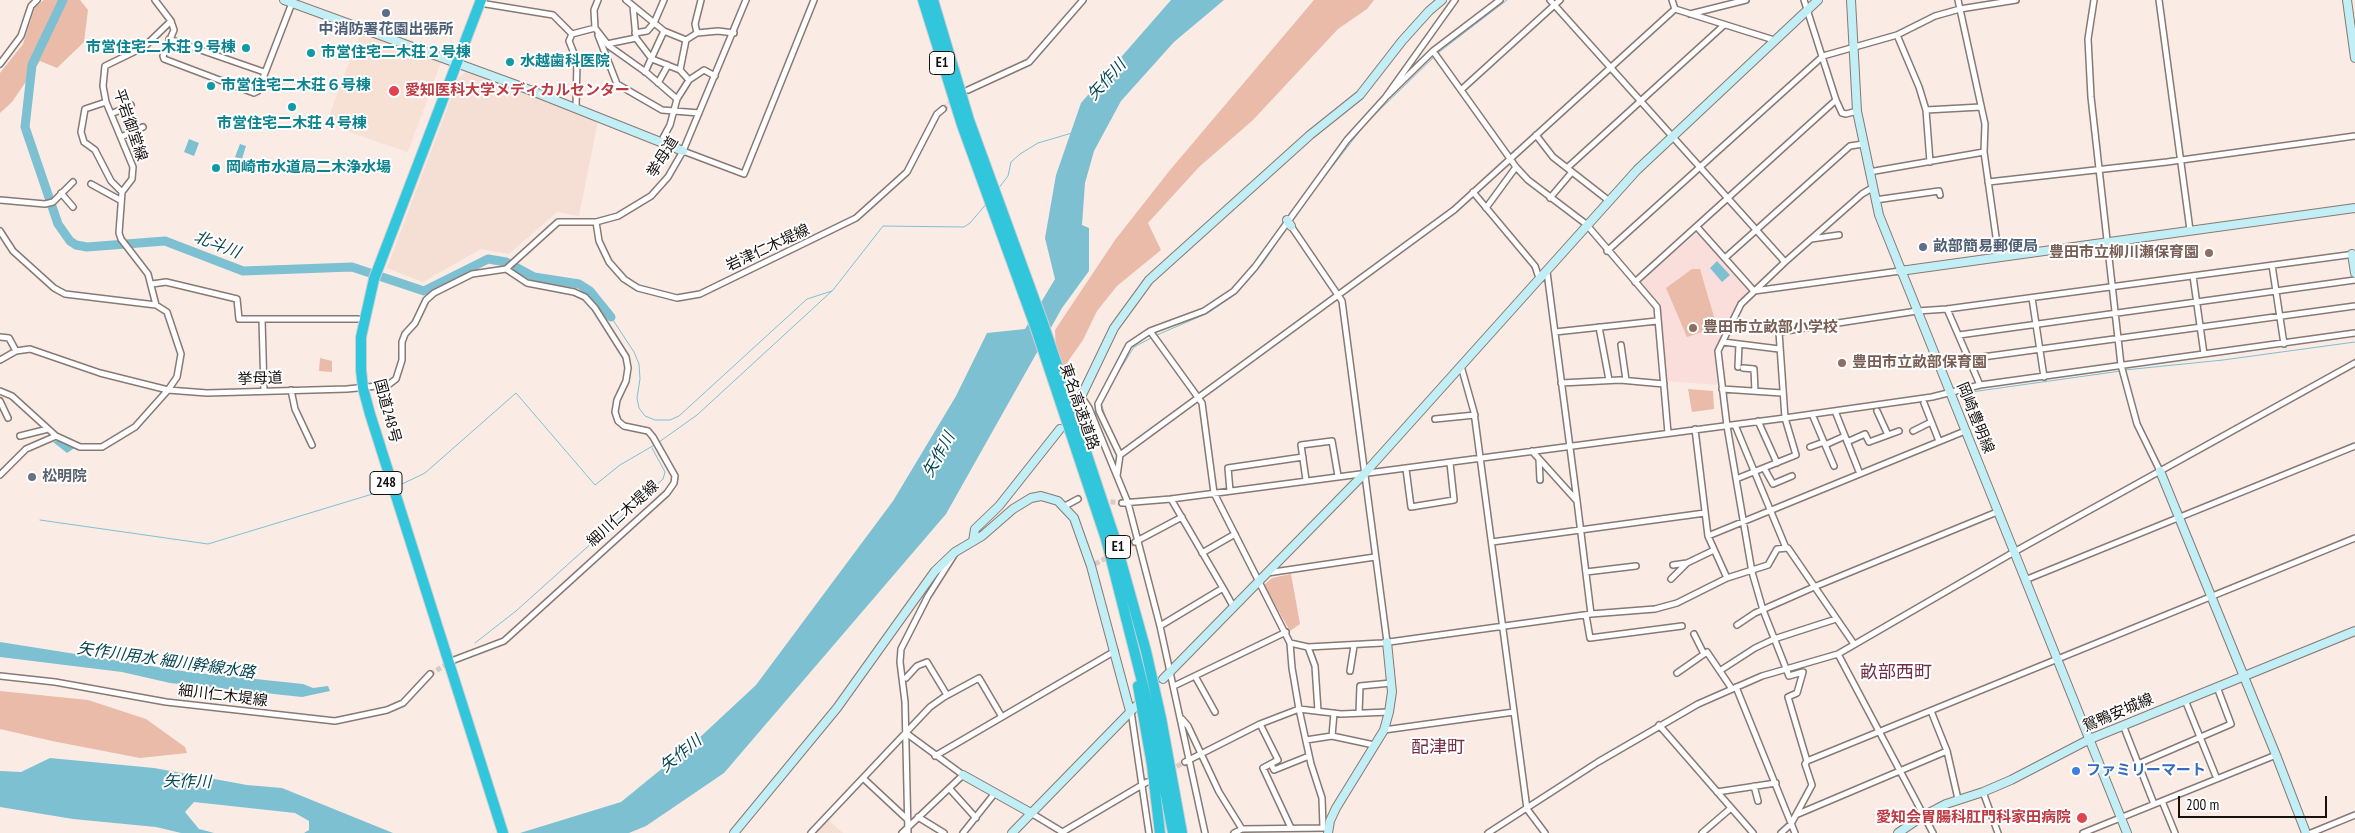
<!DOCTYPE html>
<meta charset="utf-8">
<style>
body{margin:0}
#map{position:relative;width:2355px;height:833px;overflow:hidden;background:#fbebe5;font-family:"PT Sans Narrow",sans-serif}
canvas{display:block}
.scale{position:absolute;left:2178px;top:796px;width:149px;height:22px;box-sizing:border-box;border:2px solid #16110e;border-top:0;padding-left:6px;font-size:15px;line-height:18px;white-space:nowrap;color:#16110e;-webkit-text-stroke:4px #fff;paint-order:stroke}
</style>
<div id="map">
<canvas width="2355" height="833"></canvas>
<div class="scale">200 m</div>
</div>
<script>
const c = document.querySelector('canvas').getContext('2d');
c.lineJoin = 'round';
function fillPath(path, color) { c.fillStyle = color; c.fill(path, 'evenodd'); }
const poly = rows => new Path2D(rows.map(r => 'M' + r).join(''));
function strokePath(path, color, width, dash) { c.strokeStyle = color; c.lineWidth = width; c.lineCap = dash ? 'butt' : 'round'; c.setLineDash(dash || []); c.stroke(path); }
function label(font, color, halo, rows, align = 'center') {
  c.font = font + ' "PT Sans Narrow","Noto Sans JP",sans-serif'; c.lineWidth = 4; c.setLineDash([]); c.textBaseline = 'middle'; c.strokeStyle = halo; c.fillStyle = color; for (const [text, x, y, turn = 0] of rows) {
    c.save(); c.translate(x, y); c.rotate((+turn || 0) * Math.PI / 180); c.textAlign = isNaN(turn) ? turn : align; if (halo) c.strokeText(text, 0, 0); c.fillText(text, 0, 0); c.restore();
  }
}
fillPath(poly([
 [467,71,598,120,579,216,557,212,509,254,481,249,423,282,387,268,459,77],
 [828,820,843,833,816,833]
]), '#f5ded4');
fillPath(poly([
 [1697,233,1750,292,1737,304,1715,350,1717,385,1667,381,1659,306,1639,282]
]), '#f9dedb');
fillPath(poly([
 [360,33,441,62,408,152,326,124]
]), '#f7e0d4');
fillPath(poly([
 [44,0,80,0,88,10,84,42,57,68,40,61,12,102,0,113,0,73,23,44,35,7],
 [1314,0,1374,0,1367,9,1338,29,1253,120,1199,167,1148,223,1161,250,1117,286,1097,311,1083,340,1064,367,1056,352,1055,330,1115,240,1170,170],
 [1692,269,1700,269,1717,327,1687,337,1666,288],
 [320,358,332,361,332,372,319,371],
 [1688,389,1713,391,1714,409,1692,412],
 [1291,574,1300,624,1290,631,1264,585,1272,578],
 [0,691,88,700,146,719,185,747,187,753,140,758,52,741,0,729]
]), '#e9bba8');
fillPath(poly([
 [1171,0,1224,0,1174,42,1121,101,1094,151,1085,183,1082,225,1089,228,1089,271,1062,308,946,514,724,773,646,826,629,833,520,833,621,802,697,740,756,685,893,501,956,396,987,333,1025,329,1055,279,1045,238,1056,175,1081,103],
 [189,139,199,143,194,156,184,152],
 [240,144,246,146,242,159,235,157],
 [1717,261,1730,275,1722,282,1710,268],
 [59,440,76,447,67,453,53,442],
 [0,642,189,672,303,684,313,688,328,686,330,691,302,697,170,683,122,672,0,657],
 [50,758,154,768,247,785,282,788,393,833,304,833,309,830,309,821,295,813,194,802,185,812,199,829,214,833,181,833,156,827,73,819,0,807,0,771,21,772]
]), '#7dc0d1');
strokePath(poly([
 [1438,53,1507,0],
 [998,189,1008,176,1011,162,1020,154,1038,143,1072,133],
 [1308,198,1366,123,1435,56],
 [611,317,634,352,639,364,640,379,637,398,639,408,645,416,655,420,670,420,679,416,807,299,832,291],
 [1157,335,1208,313,1236,294,1263,263,1284,232],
 [2125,370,2223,360,2355,342],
 [1116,376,1134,347,1151,338],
 [1964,393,2121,371],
 [1101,403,1108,425],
 [659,442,697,415,833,290,883,226,964,227,970,223,987,203],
 [398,486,425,473,516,393,595,485,620,465,656,444],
 [40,520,208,544,389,489],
 [475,643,516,611,663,479,665,472,652,448]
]), '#7dc0d1', 1);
strokePath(poly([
 [63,0,32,65,25,127,58,224,70,241,76,245,87,247,165,241,243,271,352,267,424,291,488,259,506,262,534,277,579,284,590,291,611,317]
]), '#7dc0d1', 9);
strokePath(poly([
 [943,109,955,99],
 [1103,501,1122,503],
 [1117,552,1135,542],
 [1095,564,1110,556],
 [430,674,449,663],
 [1170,770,1185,762]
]), '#d9cac5', 5, [5, 2.5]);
const street = poly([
 [155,0,171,21,174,30,163,56,164,59,254,93,258,91,292,3],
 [626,0,664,31,686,40,697,33,718,31,734,33],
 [1550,0,1785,262],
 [1672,0,1675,9],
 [1804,0,1836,100,1842,113,1846,114,1857,111],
 [1958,0,1985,124,1984,152,1999,258],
 [2094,0,2088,39,2091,97,2121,365,2137,424,2160,471],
 [2159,0,2190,230],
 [480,3,553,15,572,34],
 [633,6,636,38,652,59,680,70,689,80],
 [1675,9,1774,40],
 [1690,14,1746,0],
 [595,28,609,46,647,73,677,99,670,125,663,138],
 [635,33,647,31,654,23,664,0],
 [697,33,695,24,701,0],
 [598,35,617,84,662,110,699,113],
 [1897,35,1919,87,1926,110,1930,162],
 [169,39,264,72],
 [607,44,636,38],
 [1433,51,1516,167,1528,180,1586,224,1657,307,1668,433],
 [0,64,21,36,31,6,37,0],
 [680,70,686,40],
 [645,72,664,31],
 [658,83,668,65],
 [968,90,1029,62,1083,0],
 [1461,90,1560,0],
 [1387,96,1433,51,1500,0],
 [677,99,689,80,704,70,715,76],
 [106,102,85,109,81,132,84,142,95,150,111,181,122,192],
 [576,107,577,61,569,41,572,34,595,28,594,10,598,0],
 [1926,110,1981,107],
 [111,114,131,105],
 [1536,135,1553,157,1608,200],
 [121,137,143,127],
 [683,151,744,174,814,0],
 [1567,168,1723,26],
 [1869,172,1984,152],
 [1988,182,2167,162,2355,136],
 [91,184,120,200],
 [1473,192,1535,266,1538,275,1542,278],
 [61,193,73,207],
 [1550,198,1572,172],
 [0,200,45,204,53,202,73,182],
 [1875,200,1939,191,1940,195],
 [1486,208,1516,167],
 [596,222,599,241,609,262,624,279,638,288,677,298,700,294,856,218,907,172,937,114,943,109],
 [1291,226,1342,301,1387,642],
 [1697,227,1754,291,1900,271],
 [0,231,13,251,54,288,65,294,156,305,167,312,181,354,177,377,168,390,135,427,102,447,80,447,56,436,12,396,0,391],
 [1811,239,1839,235],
 [1607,251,1823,56,1897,35,1935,16,1960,9,2016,0],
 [1725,258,1850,146,1863,144],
 [2272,265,2284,344],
 [506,269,558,222,596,222,618,216,651,196,668,177,683,151,746,0],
 [1547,272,1577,501],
 [2193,276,2204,354],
 [1635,282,1836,100],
 [152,284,166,282,237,299,239,319,358,319],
 [2032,298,2044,377],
 [156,305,148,274,121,239,119,233,122,192,132,179,133,167,106,102,103,86,105,66,144,47,171,21],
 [1947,309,1980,385],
 [262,319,264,391],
 [1599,327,1609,380],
 [1150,331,1204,311,1234,291,1255,267,1347,140,1385,98,1455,0],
 [1555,332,1657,321],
 [1959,335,2355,280],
 [0,337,9,338,16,351],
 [1723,342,1779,349],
 [1621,345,1626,380],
 [1968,359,2355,306],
 [0,360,16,351,30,349,100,373,168,390,207,393,347,389,388,385,396,379,402,360,402,342,405,334,415,323,426,300,434,293,472,274,506,269],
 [1461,366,1474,412,1527,809,1545,833],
 [1738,367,1739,344],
 [1743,368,1754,369,1755,391],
 [1561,383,1620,380,1664,384],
 [1722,389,1782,393],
 [291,390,295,409,312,445],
 [1081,396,1089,408,1128,503,1160,626,1205,833],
 [0,401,8,418],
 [1924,403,1939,441],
 [1835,411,1860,474],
 [1877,411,1888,435],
 [1812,414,1834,466],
 [1435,419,1475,415],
 [1758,421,1777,463],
 [1735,425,1786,548],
 [1695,429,1708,536,1965,431],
 [1913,431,1931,422],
 [20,436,48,429],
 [1847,442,1865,434,1869,442,1899,431],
 [1825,445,1845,436],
 [1810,447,1824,442],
 [1532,451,1577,501,1591,614],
 [1120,455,1099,411,1098,404,1129,345,1150,331,1202,403,1214,493,1290,643,1292,668,1299,709,1311,764,1322,798,1323,827],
 [1539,459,1540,480],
 [1764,468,1773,484,1792,476],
 [1406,469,1411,507,1454,500,1450,463],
 [0,475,26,449,56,436],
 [1117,476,1120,455,1454,210,1675,9],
 [1736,479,1796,455,1785,418,1779,332,1917,311,1947,309,2355,254],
 [1306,480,1301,445,1332,441,1338,476],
 [1230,491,1228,468,1303,457],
 [1122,503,1171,499,1785,418,1932,397,1980,385,2355,333],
 [1065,506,1078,499],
 [1708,536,1727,578],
 [1135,542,1182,517],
 [1492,542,1705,513],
 [1202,553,1235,534],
 [1673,565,1687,563],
 [1586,572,1636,566],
 [1267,573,1375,557],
 [1671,579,1687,563,1714,550],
 [2025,580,2355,446],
 [1223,588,1233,606],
 [1586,615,1590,638,1682,626],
 [1737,625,1755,613,1814,587,1997,512],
 [1160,626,1223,588,1171,499],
 [1694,634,1704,654],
 [1290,643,1308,647,1382,643,1591,614,1655,609,1677,603,1727,578,1768,565,1777,549,1788,548,1854,644],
 [1308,647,1315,666,1318,711],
 [1838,654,1933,833],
 [454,660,504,641,667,493,674,483,675,476,653,437,648,431,624,426,618,421,615,412,617,400,626,381,628,368,626,357,595,308,585,297,574,292,527,283,506,269],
 [1721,670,1755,648,1774,639,1836,619],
 [1350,671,1354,646],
 [1677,673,1707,652,1732,689],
 [0,676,55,682,166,702,335,721,387,710,403,703,430,674],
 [1195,676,1215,712],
 [906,678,917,666,927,662,947,695],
 [1174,686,1286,632],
 [1736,687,1795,833],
 [2185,700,2217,779],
 [1131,711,1149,833],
 [1931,711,1947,751,1958,799],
 [1359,713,1360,686,1391,683],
 [1182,719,1188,726,1219,792,1242,829,1325,828],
 [1260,724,1278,760,1263,768,1291,828],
 [1659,725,1753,833],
 [2123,725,2154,804],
 [1384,730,1514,712],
 [1332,736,1334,713],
 [1306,740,1332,736,1374,745],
 [935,756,1115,651],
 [1807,761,1788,697,1797,693,1803,672,1789,676,1763,610,1752,572,1727,426,1718,351,1741,304,1785,262,1862,194,1872,188],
 [1185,762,1260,724,1299,709,1341,714,1389,712],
 [1271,764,1274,770,1309,756],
 [2138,764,2231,724,2217,687],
 [863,778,908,820],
 [1754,786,1758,801],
 [949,788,976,818],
 [1717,792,1776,783],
 [1983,792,1998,833],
 [2162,801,2175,833],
 [1031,813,1064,833],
 [1798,814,1947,751],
 [918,817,944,833],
 [811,833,930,707,944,697,979,678,1002,717],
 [902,833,963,775,906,733],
 [908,833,905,702,900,662,901,649,928,596,954,555],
 [963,833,995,793],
 [1061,833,1147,782],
 [1234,833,1242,829],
 [1488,833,1598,762,1698,704,1762,676,1838,654,2014,552,2355,363],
 [1702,833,1731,808],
 [1781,833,1791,824,1812,785,1805,764,1807,761,2355,538],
 [2083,833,2276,755],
 [2311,833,2355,815]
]);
const secondary = poly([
 [284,0,522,87,683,151],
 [1851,0,1857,111,1879,215,2127,833],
 [2347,0,2355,58],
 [1287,220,1291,226],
 [2352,254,2355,273],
 [1900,271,2355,208],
 [1079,401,1114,328,1149,280,1310,135,1360,95,1402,41,1429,11,1442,0],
 [2160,471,2276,755,2306,833],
 [973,541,975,529,999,506,1060,429],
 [1163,679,1364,474,1637,170,1818,0],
 [963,775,1031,813],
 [734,833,837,708,935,571,955,552,982,536,1013,509,1031,498,1041,496,1058,501,1074,518,1091,566,1130,711],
 [1012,833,1136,706],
 [1328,833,1330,821,1336,808,1384,730,1389,712,1392,692,1387,642],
 [1898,833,1923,816,1946,804,1983,792,2011,780,2090,739,2355,631]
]);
const highway = poly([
 [481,0,374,279,361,337,361,370,363,388,370,414,503,833],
 [923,0,962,125,1035,326,1106,539,1152,721,1173,833],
 [933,0,969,120,1043,323,1114,536,1146,651,1161,718,1182,833],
 [1138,686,1152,765,1160,833]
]);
strokePath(street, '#877974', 8);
strokePath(secondary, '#877974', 10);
strokePath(highway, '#d0cfcf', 12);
strokePath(street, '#fff', 5);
strokePath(secondary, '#c2eef5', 8);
strokePath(highway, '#32c6dd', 10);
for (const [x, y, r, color] of [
 [386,13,5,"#5c6f8a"],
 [246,48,5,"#0f9aa8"],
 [311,53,5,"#0f9aa8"],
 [510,62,5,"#0f9aa8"],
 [211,86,5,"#0f9aa8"],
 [394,91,6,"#e0444e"],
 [292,107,5,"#0f9aa8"],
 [216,168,5,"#0f9aa8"],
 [1923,247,5,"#5c6f8a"],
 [2209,253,5,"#8d6e63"],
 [1693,328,5,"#8d6e63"],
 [1842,363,5,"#8d6e63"],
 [32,477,5,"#6b7280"],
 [2076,771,5,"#3f7fe0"],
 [2082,818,6,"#e0444e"]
]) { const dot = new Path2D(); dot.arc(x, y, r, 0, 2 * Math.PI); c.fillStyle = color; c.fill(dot); strokePath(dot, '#fff', 2); }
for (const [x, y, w] of [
 [942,63,25],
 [386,483,32],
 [1118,547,25]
]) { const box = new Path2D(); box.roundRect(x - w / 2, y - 11.5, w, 23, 4); c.fillStyle = '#fff'; c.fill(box); strokePath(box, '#16110e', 1); }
label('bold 14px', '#16110e', null, [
 ["E1",942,63],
 ["248",386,483],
 ["E1",1118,547]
]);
label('bold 15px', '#4e5e75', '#fff', [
 ["中消防署花園出張所",386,30],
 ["畝部簡易郵便局",1933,247,"left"]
]);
label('bold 15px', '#0d838f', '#fff', [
 ["市営住宅二木荘９号棟",236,48,"right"],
 ["市営住宅二木荘２号棟",321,53],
 ["水越歯科医院",520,62],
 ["市営住宅二木荘６号棟",221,86],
 ["市営住宅二木荘４号棟",292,124,"center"],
 ["岡崎市水道局二木浄水場",226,168]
], 'left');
label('bold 15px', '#be3a42', '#fff', [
 ["愛知医科大学メディカルセンター",405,91],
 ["愛知会胃腸科肛門科家田病院",2071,818,"right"]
], 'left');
label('15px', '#16110e', '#fff', [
 ["平岩御堂線",130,125,71],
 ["挙母道",663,157,-58],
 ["岩津仁木堤線",768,248,-25],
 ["挙母道",260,379,-2],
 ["東名高速道路",1079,407,71],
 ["国道248号",387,411,75],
 ["岡崎豊明線",1975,418,68],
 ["細川仁木堤線",623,514,-42],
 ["細川仁木堤線",223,696,7],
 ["鴛鴨安城線",2118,713,-23]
]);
label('bold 15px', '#785e54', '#fff', [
 ["豊田市立柳川瀬保育園",2199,253,"right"],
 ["豊田市立畝部小学校",1703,328],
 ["豊田市立畝部保育園",1852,363]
], 'left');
label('bold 15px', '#5b616d', '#fff', [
 ["松明院",42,477]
], 'left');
label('bold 15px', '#366cbe', '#fff', [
 ["ファミリーマート",2086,771]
], 'left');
label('italic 16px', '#064552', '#fff', [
 ["矢作川",1107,80,-48],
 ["北斗川",217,245,21],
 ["矢作川",939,455,-61],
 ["矢作川用水 細川幹線水路",166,661,8],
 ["矢作川",681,754,-39],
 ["矢作川",187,782,1]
]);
label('18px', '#722e46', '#fff', [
 ["畝部西町",1896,673],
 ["配津町",1438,748]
]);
</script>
